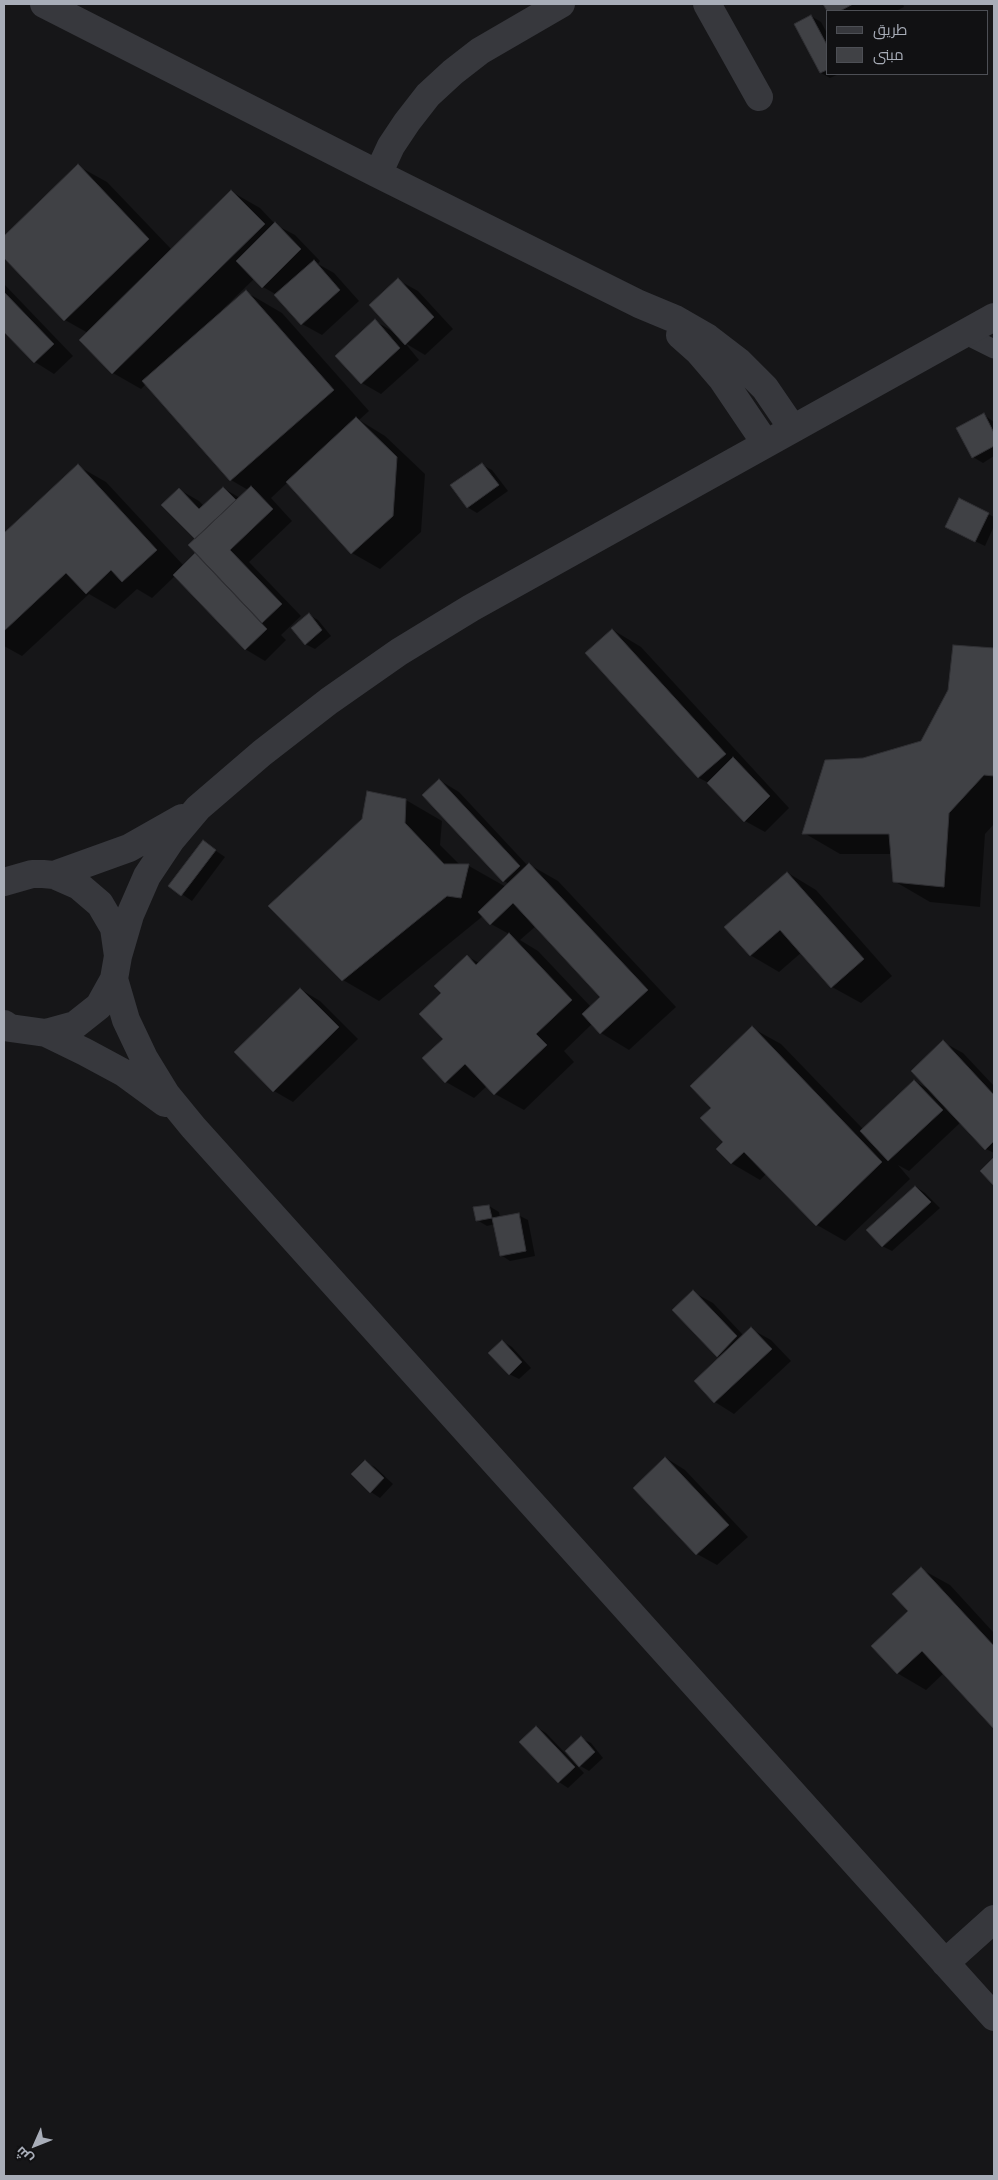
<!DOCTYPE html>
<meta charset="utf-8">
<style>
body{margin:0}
#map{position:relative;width:998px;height:2180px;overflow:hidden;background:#161618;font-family:Mulish,Cairo,sans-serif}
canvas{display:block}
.frame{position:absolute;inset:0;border:5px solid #a8adb8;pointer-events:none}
.legend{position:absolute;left:826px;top:10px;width:162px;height:65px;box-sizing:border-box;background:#111113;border:1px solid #4d4f55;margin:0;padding:6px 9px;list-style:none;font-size:15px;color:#a8adb8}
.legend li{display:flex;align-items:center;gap:10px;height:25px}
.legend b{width:25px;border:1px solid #4d4f55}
.north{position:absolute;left:10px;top:2120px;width:50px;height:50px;-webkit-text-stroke:4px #111113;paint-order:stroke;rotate:226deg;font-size:14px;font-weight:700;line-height:20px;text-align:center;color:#a8adb8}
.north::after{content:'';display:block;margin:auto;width:18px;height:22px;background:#a8adb8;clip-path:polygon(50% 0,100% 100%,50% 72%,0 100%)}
</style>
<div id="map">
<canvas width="998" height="2180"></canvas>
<div class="frame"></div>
<ul class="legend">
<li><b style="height:6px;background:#37383d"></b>طريق</li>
<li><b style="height:14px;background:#404145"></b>مبنى</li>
</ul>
<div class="north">ش</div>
</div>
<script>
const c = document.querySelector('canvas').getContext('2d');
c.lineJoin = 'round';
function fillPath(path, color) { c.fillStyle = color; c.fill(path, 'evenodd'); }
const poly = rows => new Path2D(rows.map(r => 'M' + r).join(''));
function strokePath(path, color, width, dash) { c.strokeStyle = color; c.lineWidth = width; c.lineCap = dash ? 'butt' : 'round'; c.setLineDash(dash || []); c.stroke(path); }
fillPath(poly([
 [825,4,903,4,904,7,896,11,829,11],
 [811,16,821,22,827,33,827,74,839,74,830,78,821,73],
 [78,166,107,182,172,250,232,192,260,208,276,225,295,235,320,261,318,264,334,273,359,301,322,335,302,324,277,295,263,287,255,278,221,311,223,312,246,292,282,313,369,411,359,420,385,436,425,474,421,532,380,569,352,553,288,482,271,498,292,521,249,562,301,616,281,635,286,640,265,661,245,649,175,576,152,598,137,589,115,609,89,594,22,656,4,646,4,535,78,466,106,482,184,566,197,553,196,539,180,490,199,501,204,506,223,488,240,498,248,490,231,480,146,384,141,389,113,373,88,333,65,320,4,256,4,237],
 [398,280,418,291,453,329,425,355,405,343,419,360,381,394,362,383,375,321,394,332],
 [4,284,73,356,54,374,35,362,4,330],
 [984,415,994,422,994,456,983,463,973,457],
 [482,465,492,470,508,491,477,513,467,507],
 [988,514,994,517,994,526,985,546,956,532],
 [309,615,318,620,331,636,315,649,305,644],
 [613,630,641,647,789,808,765,832,745,821,709,783,699,778,586,653],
 [954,647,994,650,994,824,985,834,980,907,930,902,894,881,892,854,840,854,804,833,863,759,922,742,950,690],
 [439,780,459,792,528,866,530,865,558,881,676,1007,629,1050,601,1033,592,1024,564,1051,574,1062,524,1110,495,1094,487,1086,474,1098,446,1082,442,993,467,956,479,963,509,934,491,924,483,916,379,1001,343,980,406,800,442,821,440,845,460,865,469,866,506,887,509,884,504,881],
 [536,926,602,997,591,1007,538,951,520,940],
 [203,842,225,857,192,901,170,886],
 [788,873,816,890,892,976,861,1003,832,987,802,952,779,972,750,955],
 [300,989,320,1001,358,1039,293,1102,274,1091],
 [752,1028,781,1044,863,1129,914,1081,930,1090,943,1042,963,1053,994,1086,994,1153,986,1149,961,1122,909,1171,898,1165,910,1179,845,1241,817,1225,767,1173,760,1180,731,1163,713,1108],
 [916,1187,925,1193,940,1208,892,1251,882,1246],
 [489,1206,499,1212,500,1218,518,1215,528,1220,535,1256,510,1261,501,1255,495,1224,487,1226,477,1220],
 [693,1292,713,1303,744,1336,751,1329,771,1340,791,1361,734,1414,715,1402,721,1358,718,1356],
 [502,1341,512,1347,531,1368,519,1379,509,1374],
 [666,1458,685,1470,748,1537,717,1565,697,1554,635,1488],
 [365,1462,375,1467,393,1484,380,1498,371,1492],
 [921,1569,950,1585,994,1633,994,1727,944,1673,926,1690,897,1673,910,1611],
 [536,1727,546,1733,584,1773,568,1788,559,1782],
 [581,1738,591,1743,603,1758,589,1771,577,1764]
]), '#0007');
const building = poly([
 [823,4,853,4,840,11,827,11,823,4],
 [811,15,827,45,827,70,820,73,794,24,811,15],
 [78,164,149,239,64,321,4,258,4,236,78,164],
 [231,190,265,224,112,374,79,340,231,190],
 [275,222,301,249,262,288,236,261,275,222],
 [314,260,340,290,301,325,274,295,314,260],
 [398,278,434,317,405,345,369,305,398,278],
 [246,290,334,390,230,481,142,381,246,290],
 [4,292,54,344,34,363,4,332,4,292],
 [375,319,400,348,361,384,335,356,375,319],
 [984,413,994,433,994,446,972,458,956,428,984,413],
 [356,417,397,457,393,516,351,554,286,482,356,417],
 [482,463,499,485,467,508,450,485,482,463],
 [78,464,157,550,122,582,111,570,86,594,66,573,4,631,4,533,78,464],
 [251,486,273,509,230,550,282,604,262,623,188,545,251,486],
 [223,487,236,500,195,539,161,505,179,488,199,509,223,487],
 [959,498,989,513,975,542,945,527,959,498],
 [195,553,267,629,245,650,173,575,195,553],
 [309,613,322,630,305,645,291,628,309,613],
 [612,629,726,754,698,778,585,653,612,629],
 [953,645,994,648,994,776,984,775,949,813,944,887,893,882,889,834,802,834,825,760,863,758,921,741,948,690,953,645],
 [733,757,770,796,744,822,707,783,733,757],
 [439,779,520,866,503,882,422,795,439,779],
 [367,791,406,799,405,823,444,864,469,864,461,898,447,896,342,981,268,906,362,819,367,791],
 [203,840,216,850,181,896,168,886,203,840],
 [529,863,648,990,600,1034,582,1014,600,997,513,903,490,925,478,912,529,863],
 [787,872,864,959,831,988,780,930,750,956,724,927,787,872],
 [509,933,572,1000,536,1034,547,1045,494,1095,465,1064,445,1083,422,1058,443,1039,419,1014,441,993,434,986,467,955,476,965,509,933],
 [300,988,339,1027,273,1092,234,1052,300,988],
 [752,1026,882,1162,816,1226,744,1152,731,1164,716,1149,723,1142,700,1118,711,1108,690,1086,752,1026],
 [943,1040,994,1095,994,1141,985,1150,911,1071,943,1040],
 [914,1080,943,1110,888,1161,860,1131,914,1080],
 [994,1157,994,1186,980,1171,994,1157],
 [915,1186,931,1202,882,1247,866,1230,915,1186],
 [489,1205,492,1218,476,1221,473,1207,489,1205],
 [519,1213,526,1251,500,1256,492,1218,519,1213],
 [693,1290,737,1336,717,1357,672,1310,693,1290],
 [751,1327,772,1349,714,1403,694,1381,751,1327],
 [502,1340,522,1362,509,1375,488,1353,502,1340],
 [665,1457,729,1525,696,1555,633,1488,665,1457],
 [365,1460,384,1478,370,1493,351,1474,365,1460],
 [921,1567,994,1646,994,1729,922,1651,897,1674,871,1646,908,1611,892,1594,921,1567],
 [536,1726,575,1767,558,1783,519,1742,536,1726],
 [581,1736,595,1752,579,1767,565,1751,581,1736]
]);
fillPath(building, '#404145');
strokePath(building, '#303034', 1);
strokePath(poly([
 [964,334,994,349]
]), '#37383d', 19);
strokePath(poly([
 [44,4,378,174,639,304,675,319,708,338,738,361,765,388,793,429],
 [707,4,759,97],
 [378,174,391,146,407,122,428,95,453,72,480,51,561,4],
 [680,335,698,351,722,379,766,444],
 [54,875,129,848,182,818],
 [4,882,32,874,43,874,54,875,79,886,100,904,114,928,118,956,114,979,99,1006,75,1025,46,1033,10,1028,4,1024],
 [118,956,130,915,147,876,171,840,198,808,262,753,329,701,399,652,471,608,994,317],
 [114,979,126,1020,144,1058,166,1094,193,1127,994,2017],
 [46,1033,85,1052,124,1073,165,1103],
 [945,1963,994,1919]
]), '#37383d', 28);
</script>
